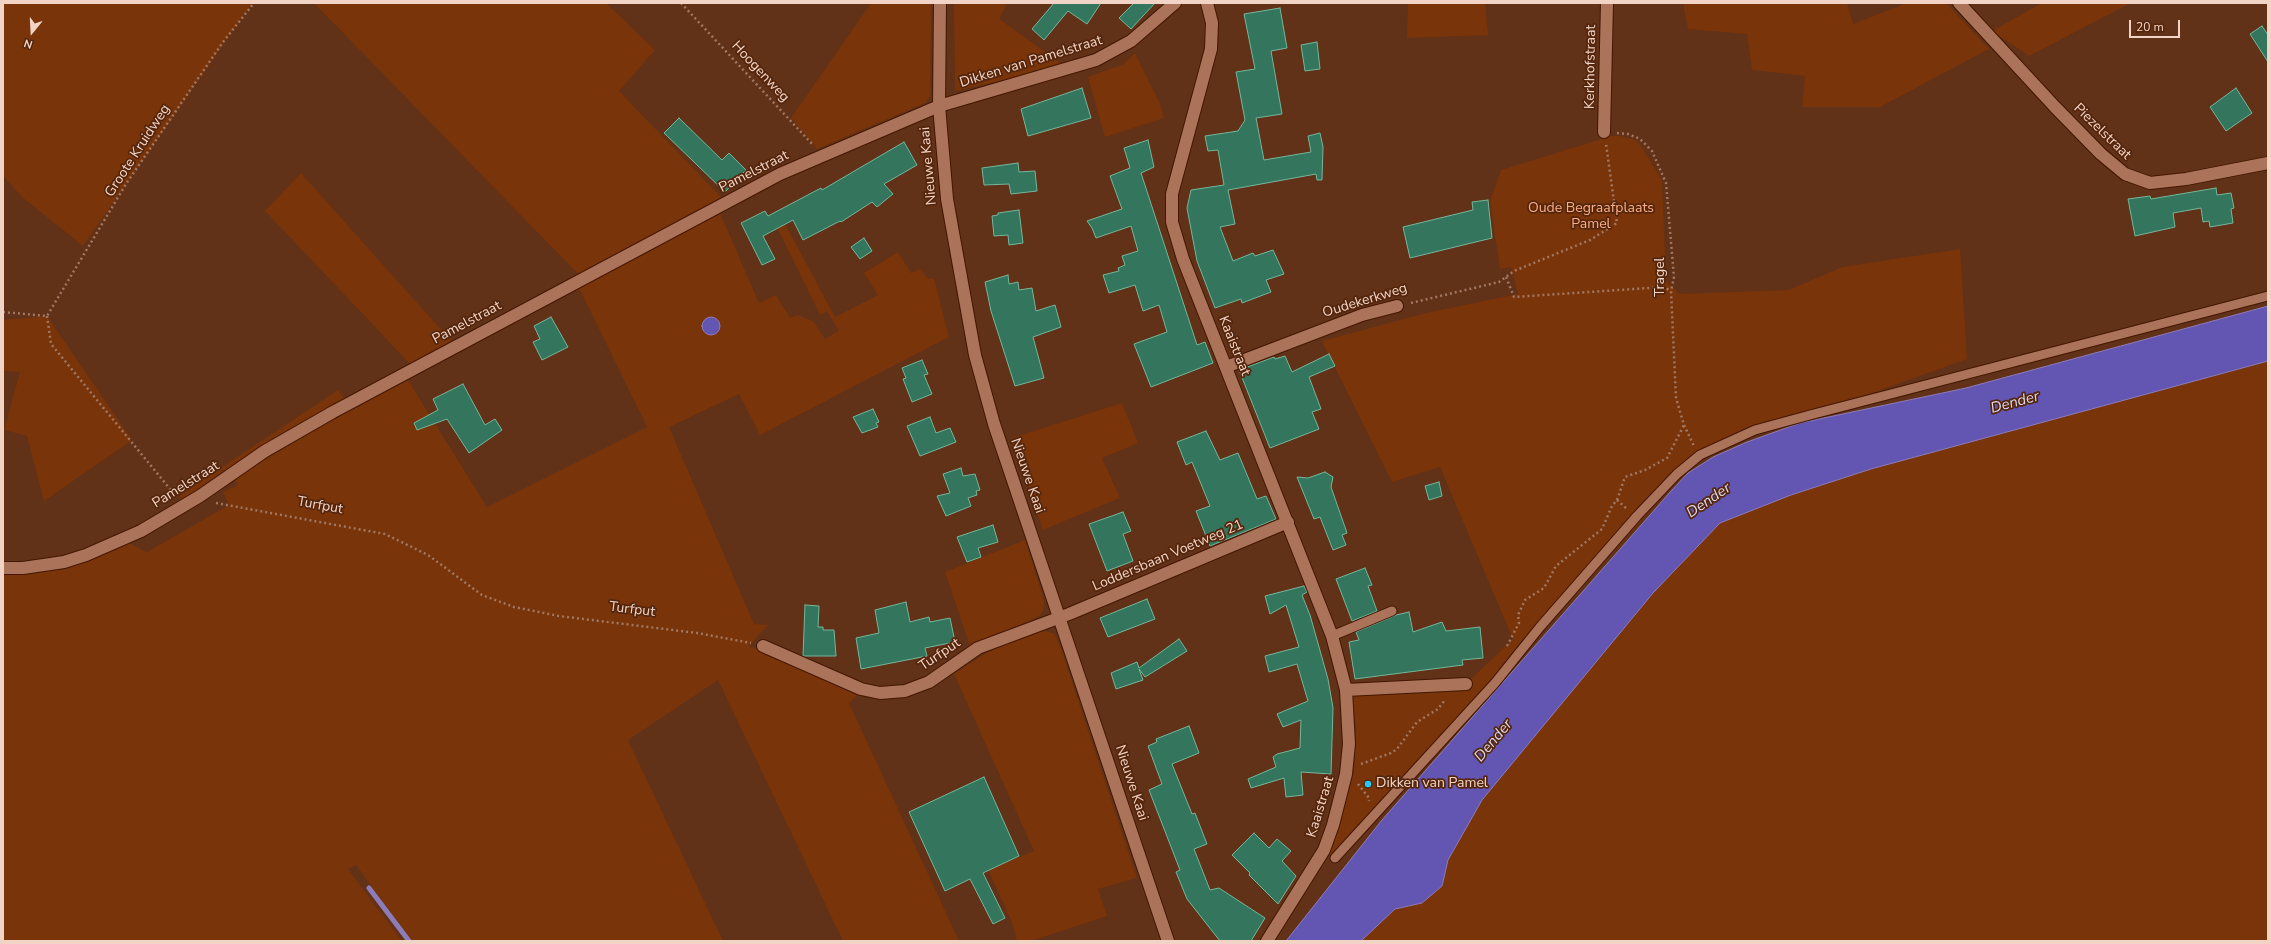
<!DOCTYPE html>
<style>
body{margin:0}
#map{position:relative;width:2271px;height:944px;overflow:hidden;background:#613118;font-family:"Nunito Sans",sans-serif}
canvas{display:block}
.frame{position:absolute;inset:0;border:4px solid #f2d4c6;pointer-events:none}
.north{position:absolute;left:12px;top:12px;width:40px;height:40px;-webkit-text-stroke:3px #55260c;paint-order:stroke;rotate:198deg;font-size:11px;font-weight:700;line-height:16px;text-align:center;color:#f2d4c6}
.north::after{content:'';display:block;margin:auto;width:14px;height:18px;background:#f2d4c6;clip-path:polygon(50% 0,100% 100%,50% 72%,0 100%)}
.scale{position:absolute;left:2129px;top:20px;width:51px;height:18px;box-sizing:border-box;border:2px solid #f2d4c6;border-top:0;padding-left:5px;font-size:12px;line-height:14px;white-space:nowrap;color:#f2d4c6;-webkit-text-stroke:3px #55260c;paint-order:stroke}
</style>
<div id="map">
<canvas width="2271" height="944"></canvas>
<div class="frame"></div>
<div class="north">N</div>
<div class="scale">20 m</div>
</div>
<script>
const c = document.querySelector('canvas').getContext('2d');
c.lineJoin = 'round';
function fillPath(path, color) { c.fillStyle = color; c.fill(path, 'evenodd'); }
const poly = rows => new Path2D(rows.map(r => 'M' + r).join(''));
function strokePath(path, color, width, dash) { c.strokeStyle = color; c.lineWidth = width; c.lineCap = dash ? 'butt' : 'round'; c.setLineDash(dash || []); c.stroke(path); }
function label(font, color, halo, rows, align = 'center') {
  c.font = font + ' "Nunito Sans",sans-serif'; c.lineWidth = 3.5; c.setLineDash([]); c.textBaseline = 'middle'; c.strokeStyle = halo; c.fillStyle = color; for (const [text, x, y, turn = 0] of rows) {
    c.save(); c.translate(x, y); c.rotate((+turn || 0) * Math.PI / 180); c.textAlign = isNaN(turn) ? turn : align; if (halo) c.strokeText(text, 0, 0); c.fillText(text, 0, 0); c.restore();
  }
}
fillPath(poly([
 [3,3,252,3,83,246,23,198,3,176],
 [314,3,606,3,655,50,619,91,724,200,578,274],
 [871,3,931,3,930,96,925,103,817,149,791,118],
 [954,3,1007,3,999,19,1065,66,955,91],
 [1408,3,1485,3,1488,35,1407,38],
 [1683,3,1847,3,1853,24,1907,3,1946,3,1989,49,1880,107,1802,107,1805,76,1752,70,1747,34,1688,29],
 [2042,3,2131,3,2029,56,1992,31],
 [1135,53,1160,104,1164,118,1105,137,1088,77,1124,64],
 [1611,136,1621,136,1638,141,1662,180,1666,281,1680,294,1789,290,1842,267,1960,249,1967,359,1700,455,1495,683,1333,857,1329,854,1354,772,1356,725,1346,690,1466,684,1513,639,1440,467,1392,482,1322,341,1426,313,1518,294,1511,267,1500,269,1490,201,1501,170],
 [301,173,452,342,411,365,265,211],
 [720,213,759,303,776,295,790,318,798,315,813,321,825,339,839,330,827,312,820,315,774,221,782,218,835,317,878,295,864,273,898,252,911,273,920,269,929,279,934,278,949,337,760,435,739,394,669,427,754,624,768,625,749,646,858,694,849,703,959,941,843,941,718,680,628,740,723,941,412,941,356,865,348,869,402,941,3,941,3,575,44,572,85,562,129,543,147,552,229,505,223,492,238,485,234,478,406,377,487,507,647,427,579,288],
 [47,316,132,440,44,501,27,436,4,430,20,372,3,371,3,320],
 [2268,361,2268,941,1361,941,1395,909,1422,903,1442,886,1448,860,1482,800,1653,593,1720,523,1791,495,1871,469],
 [338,390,346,401,183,502,179,496],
 [1122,403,1138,443,1102,458,1120,498,1043,530,1012,438],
 [1025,540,1044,600,1044,609,1040,615,1034,619,970,646,945,572],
 [1044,631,1055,634,1060,646,1137,878,1098,889,1107,916,1031,941,1017,941,1012,922,988,870,1034,851,954,674,994,648,1030,632]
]), '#793409');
const water = poly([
 [2268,306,2268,361,1871,469,1791,495,1720,523,1653,593,1482,800,1448,860,1442,886,1422,903,1395,909,1361,941,1286,941,1382,820,1671,491,1688,473,1713,457,1747,442,1800,423,1966,388,2268,306],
 '702 326a9 9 0 1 1 18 0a9 9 0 1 1-18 0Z'
]);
fillPath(water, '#6356b3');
strokePath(water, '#8e7cb9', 1);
strokePath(poly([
 [369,888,409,941]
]), '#8e7cb9', 5);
const building = poly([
 [1054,3,1101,3,1087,24,1068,11,1044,40,1032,29,1054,3],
 [1134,3,1155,3,1131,29,1119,18,1134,3],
 [1280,8,1287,48,1271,51,1282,114,1256,118,1264,160,1311,152,1308,136,1320,133,1323,147,1322,180,1317,180,1316,174,1228,190,1235,224,1220,227,1233,261,1253,253,1255,256,1273,250,1284,274,1266,280,1271,292,1242,303,1241,299,1215,308,1197,261,1187,208,1191,190,1224,185,1218,150,1208,151,1205,136,1238,131,1245,120,1236,72,1255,69,1244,14,1280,8],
 [2262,26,2268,35,2268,62,2250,34,2262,26],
 [1317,42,1320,69,1305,71,1301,45,1317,42],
 [1082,88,1091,118,1028,136,1021,109,1082,88],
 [2236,88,2252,113,2226,131,2210,107,2236,88],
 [679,118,722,160,729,153,746,170,725,192,664,133,679,118],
 [1148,140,1154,167,1141,173,1197,345,1205,342,1213,363,1151,387,1134,344,1167,332,1159,305,1143,311,1135,285,1109,293,1103,275,1119,271,1118,268,1125,265,1122,256,1138,251,1131,226,1096,238,1092,228,1087,221,1122,209,1110,176,1130,168,1124,148,1148,140],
 [904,142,917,165,884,184,893,194,877,207,872,202,841,222,840,221,803,240,793,220,763,236,775,259,762,265,741,223,765,211,768,216,821,188,822,190,904,142],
 [1018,163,1019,172,1035,171,1037,191,1011,194,1009,184,984,185,982,168,1018,163],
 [2216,188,2217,195,2231,193,2234,208,2231,209,2233,223,2210,227,2209,221,2203,222,2201,208,2173,213,2175,227,2135,236,2128,199,2150,196,2151,199,2216,188],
 [1488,200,1492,238,1410,258,1403,227,1473,210,1472,202,1488,200],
 [1019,210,1023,243,1009,245,1008,235,994,236,992,216,998,215,998,213,1019,210],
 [864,238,872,251,860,259,851,247,864,238],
 [1008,275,1009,284,1018,282,1019,290,1032,288,1036,311,1055,305,1061,327,1033,337,1044,378,1015,386,991,311,985,282,1008,275],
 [551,317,568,347,542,360,533,342,540,339,534,326,551,317],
 [1329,354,1335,366,1309,377,1321,409,1312,412,1319,429,1270,448,1239,370,1274,357,1275,359,1285,356,1292,372,1329,354],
 [922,360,928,374,924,375,932,394,912,402,903,379,906,378,902,368,922,360],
 [463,384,485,425,495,419,502,430,469,453,447,419,417,430,414,423,438,410,433,399,463,384],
 [873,409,879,422,876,423,878,427,862,433,853,417,873,409],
 [930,417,936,433,950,428,956,442,920,456,907,426,930,417],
 [1206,431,1220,460,1238,453,1257,499,1266,496,1276,519,1210,546,1196,511,1210,506,1192,462,1186,465,1177,442,1206,431],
 [961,468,963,476,975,474,980,490,976,491,977,495,968,498,971,506,946,516,937,496,950,493,943,474,961,468],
 [1325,472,1333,477,1331,487,1347,533,1342,535,1346,545,1333,550,1320,517,1314,519,1297,477,1308,478,1325,472],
 [1439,482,1442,496,1429,500,1425,486,1439,482],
 [1123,512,1131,531,1123,534,1133,561,1107,571,1089,524,1123,512],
 [993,525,998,542,978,548,981,557,967,562,957,537,993,525],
 [1365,568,1372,585,1368,586,1377,611,1352,621,1336,579,1365,568],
 [1304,586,1307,592,1302,595,1310,615,1328,679,1333,708,1331,774,1301,772,1303,795,1286,797,1284,778,1251,788,1248,779,1276,767,1273,757,1277,754,1300,748,1301,720,1283,727,1277,714,1308,701,1297,664,1269,672,1265,656,1299,647,1286,605,1270,614,1265,596,1304,586],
 [1147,599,1155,619,1108,637,1100,618,1147,599],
 [906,602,910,622,929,617,930,622,950,618,955,642,925,648,927,656,861,669,856,638,879,633,875,610,906,602],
 [805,605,819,606,818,627,823,627,823,630,834,630,836,656,803,656,805,605],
 [1409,612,1413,632,1442,622,1446,631,1480,627,1483,658,1462,660,1463,665,1355,679,1349,642,1359,640,1356,632,1396,615,1409,612],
 [1179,639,1187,651,1145,677,1139,669,1143,680,1116,689,1111,673,1137,662,1139,668,1179,639],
 [1189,726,1199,753,1172,764,1192,814,1195,813,1207,844,1194,849,1210,890,1219,888,1265,918,1251,941,1220,941,1187,899,1176,872,1180,870,1149,790,1162,784,1148,746,1157,742,1156,739,1189,726],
 [984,777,1019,856,983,873,1005,918,993,924,970,879,945,891,909,812,984,777],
 [1254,833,1269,848,1277,839,1291,851,1282,861,1296,876,1278,904,1249,875,1250,873,1232,855,1254,833]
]);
fillPath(building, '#33755d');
strokePath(building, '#75b79c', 1);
const lane = poly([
 [1332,636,1392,611],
 [1335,858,1495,683,1540,627,1637,516,1677,474,1700,455,1755,430,1810,415,2268,296]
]);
const street = poly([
 [1207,3,1212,23,1211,49,1172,194,1172,222,1183,259,1332,636,1346,690,1349,744,1346,774,1333,825,1324,850,1267,941],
 [1959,3,2055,107,2101,154,2125,174,2150,183,2186,179,2268,163],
 [1604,132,1607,3],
 [1226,367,1362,315,1397,306],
 [3,568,23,568,64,562,86,555,141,531,200,496,265,451,333,412,780,174,939,106,1096,60,1131,41,1175,3],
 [763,646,861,689,880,693,905,691,929,682,978,648,1069,614,1288,522],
 [1346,690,1466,684]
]);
const secondary = poly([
 [940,3,939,106,947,199,975,355,994,424,1168,941]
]);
strokePath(lane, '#441600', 11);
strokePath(street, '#441600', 14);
strokePath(secondary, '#441600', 14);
strokePath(poly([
 [681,3,813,145],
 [1617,133,1628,134,1640,139,1652,151,1666,183,1674,277,1671,291,1676,398,1684,425,1694,446],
 [1506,277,1514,297,1664,287,1671,291],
 [1411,303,1499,282,1514,271,1590,240,1617,223,1606,144],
 [3,312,47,316,126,184,223,42,254,3],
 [47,316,51,344,175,495],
 [1617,500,1625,477,1645,470,1667,458,1684,425],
 [216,503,385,534,428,555,482,595,514,607,559,616,697,633,751,643],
 [1507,646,1519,623,1518,615,1525,600,1544,588,1556,566,1602,529,1612,506,1617,500,1627,509],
 [1361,764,1391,753,1397,749,1417,722,1438,709,1445,700],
 [1358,784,1369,798,1369,801]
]), '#a07864', 2.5, [2, 3]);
strokePath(lane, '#ab745a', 9);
strokePath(street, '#ab745a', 12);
strokePath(secondary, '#ab745a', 12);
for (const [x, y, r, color] of [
 [1368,784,4,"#23c9fe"]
]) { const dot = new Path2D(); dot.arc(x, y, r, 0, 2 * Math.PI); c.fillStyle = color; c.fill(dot); strokePath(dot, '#55260c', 1.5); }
label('14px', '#f2d4c6', '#55260c', [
 ["Dikken van Pamelstraat",1031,62,-17],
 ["Kerkhofstraat",1591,67,-89],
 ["Hoogenweg",760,72,47],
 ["Piezelstraat",2102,132,44],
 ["Groote Kruidweg",138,151,-57],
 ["Nieuwe Kaai",929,166,-95],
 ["Pamelstraat",754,172,-27],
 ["Tragel",1661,277,-90],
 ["Oudekerkweg",1365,301,-17],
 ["Pamelstraat",467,323,-28],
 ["Kaaistraat",1234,346,68],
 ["Nieuwe Kaai",1027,476,71],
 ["Pamelstraat",186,485,-32],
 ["Turfput",320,506,10],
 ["Loddersbaan Voetweg 21",1168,556,-23],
 ["Turfput",632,610,7],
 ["Turfput",940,655,-34],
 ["Nieuwe Kaai",1131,783,72],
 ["Kaaistraat",1321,807,-73]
]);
label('14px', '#f8ac88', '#55260c', [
 ["Oude Begraafplaats",1591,209],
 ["Pamel",1591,225]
]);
label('14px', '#f2d4c6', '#55260c', [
 ["Dikken van Pamel",1376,784]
], 'left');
label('italic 15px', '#d8d8f1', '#55260c', [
 ["Dender",2015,403,-15],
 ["Dender",1709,501,-34],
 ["Dender",1494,741,-50]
]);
</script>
